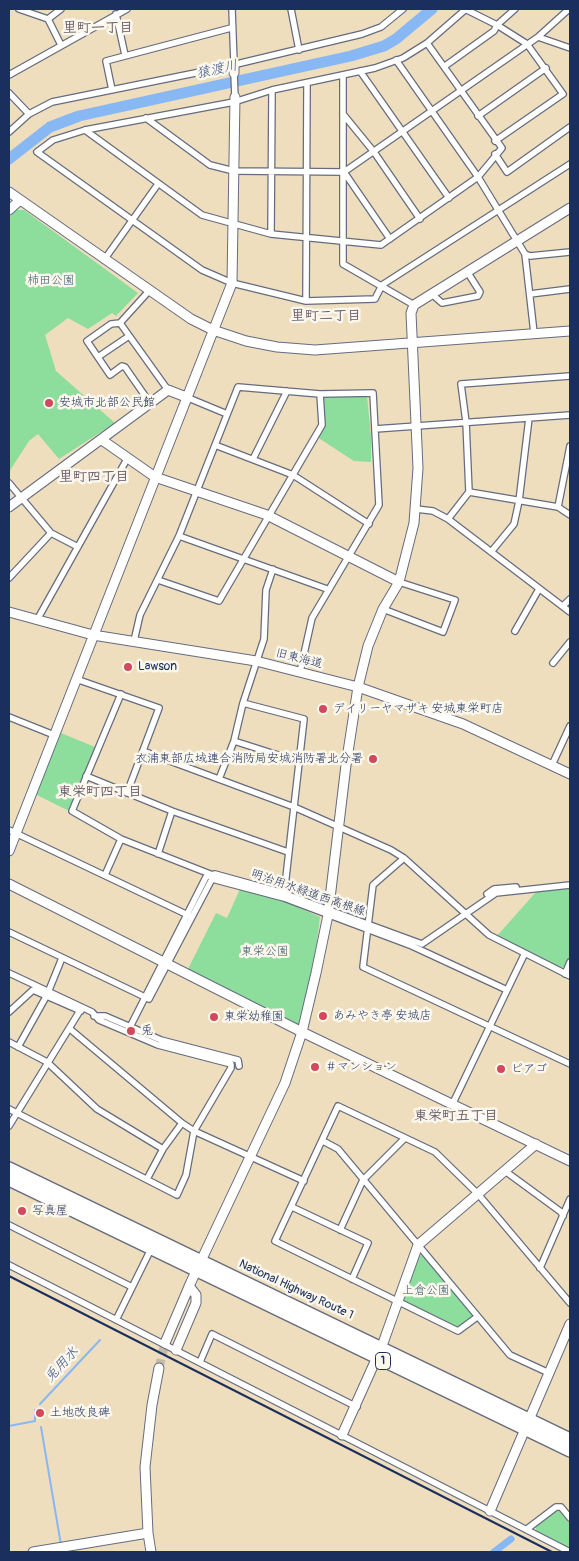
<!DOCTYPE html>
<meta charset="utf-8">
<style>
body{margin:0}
#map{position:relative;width:579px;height:1561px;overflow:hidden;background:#eedebd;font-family:Pangolin,sans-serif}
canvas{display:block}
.frame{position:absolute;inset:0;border:10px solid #1b2f5e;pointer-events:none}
</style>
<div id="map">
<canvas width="579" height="1561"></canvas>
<div class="frame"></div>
</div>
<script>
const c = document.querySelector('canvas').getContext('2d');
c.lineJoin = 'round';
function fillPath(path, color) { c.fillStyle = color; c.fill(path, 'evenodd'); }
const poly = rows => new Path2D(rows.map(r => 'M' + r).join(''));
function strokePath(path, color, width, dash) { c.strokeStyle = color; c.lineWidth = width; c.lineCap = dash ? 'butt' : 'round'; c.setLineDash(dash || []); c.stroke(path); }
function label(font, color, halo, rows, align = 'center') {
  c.font = font + ' Pangolin,"Klee One",sans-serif'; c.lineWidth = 5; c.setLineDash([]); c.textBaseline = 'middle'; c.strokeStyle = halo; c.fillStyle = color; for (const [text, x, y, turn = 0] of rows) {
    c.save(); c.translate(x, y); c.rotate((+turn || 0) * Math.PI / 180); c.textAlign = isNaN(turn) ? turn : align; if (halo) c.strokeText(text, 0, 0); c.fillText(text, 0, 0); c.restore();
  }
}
fillPath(poly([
 [15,210,24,210,138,293,116,316,112,313,88,329,68,318,45,335,56,371,115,423,59,459,38,434,29,441,9,472,9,215],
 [324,395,367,396,371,437,371,462,354,461,317,437,324,425],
 [61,733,95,747,69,811,35,794],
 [570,888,570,956,565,966,561,968,496,937,536,892],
 [240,889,282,900,320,917,313,973,300,1029,187,971,216,913,227,918],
 [423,1255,472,1314,472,1317,459,1327,404,1302,402,1299,418,1256],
 [555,1511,559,1511,570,1524,570,1549,536,1531,536,1526]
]), '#8ddd9c');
strokePath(poly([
 [40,1404,100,1340],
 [9,1426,35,1421,35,1410],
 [41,1427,61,1545]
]), '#88b8f3', 2);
strokePath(poly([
 [494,1552,511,1539]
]), '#88b8f3', 7);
strokePath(poly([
 [9,159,50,127,79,116,351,56,384,46,396,39,432,9]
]), '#88b8f3', 11);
strokePath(poly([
 [159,1368,165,1343]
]), '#c4bbaa', 9, [9, 4.5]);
const street = poly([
 [19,9,48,19,61,45],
 [232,9,234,63],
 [291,9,299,50],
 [465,9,497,25,527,44,563,94,495,141],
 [466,9,427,43,403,58,375,68,272,90,234,102,85,130,53,140,37,152,202,270,232,283,306,301,375,299,382,285,570,164],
 [116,14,125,55],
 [48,19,61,9],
 [538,37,570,48],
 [396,60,478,177,525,254,534,333],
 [445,66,494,31,497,25,515,9],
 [360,71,449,198],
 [234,73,235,97],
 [9,75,127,9],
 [343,76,343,264,414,305],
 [112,90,106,61,231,28],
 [9,93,29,114],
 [343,114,374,152,420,219],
 [478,116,546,68],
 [146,118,210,165,234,171,344,172,538,37,569,9],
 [85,130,202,215,271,234,381,245,478,177,502,148,427,43],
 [9,132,29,114,52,102,220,68,362,34,381,27,403,9],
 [495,154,507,172,570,127],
 [344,172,390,239],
 [271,234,272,90],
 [525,254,530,256,570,252],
 [104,260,158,184],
 [149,291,120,323,168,390],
 [530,294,570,289],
 [433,295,442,303,478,296,480,292,468,273],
 [306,301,307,84],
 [120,323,111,324,87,341,110,375,122,366,125,367,150,403],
 [98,357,129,336],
 [186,397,227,414],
 [375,429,570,415],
 [215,445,293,475,369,524],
 [253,459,287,391],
 [9,483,51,533,78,547],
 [469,492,558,507,570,515],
 [558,507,570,446],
 [416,509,433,511,448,519,570,612],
 [448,519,469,492,466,422,461,384,570,376],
 [179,536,327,589],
 [491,552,514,524,519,501,529,418],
 [9,578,51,533],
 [158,580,219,601,322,425,320,394],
 [563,606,570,599],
 [383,609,443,632,455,600,399,582],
 [37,620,127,459],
 [515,631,539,589],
 [134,641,140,615,179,536,238,387,320,394,373,393,379,505,312,618,300,672],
 [553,663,570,642],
 [76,679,159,708,127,793],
 [121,694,72,811,121,839,210,874,212,879,284,898,412,946,507,990],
 [243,703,304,719,284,895],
 [9,717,54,735],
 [234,741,300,762],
 [143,751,294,807,391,850,404,858,489,935,570,976],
 [552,765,570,726],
 [86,776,172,811,288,852],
 [219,779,234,741,243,703,264,639,266,590,273,569],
 [9,830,190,916],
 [158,854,172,811],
 [404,858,373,885,363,967,570,1064],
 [105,875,121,839],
 [487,894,494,889,516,887],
 [9,932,149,999,212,879],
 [9,973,92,1012,99,1020,158,1045,231,1064,231,1068,194,1131,186,1175,177,1195,9,1109],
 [565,974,570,962],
 [9,1012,33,990,81,1011],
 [94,1016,105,1016,161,1040,238,1060,239,1066],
 [130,1027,206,877,211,875,215,874,280,892,422,944,496,893,570,885],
 [70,1029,182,1123,194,1131,304,1181],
 [9,1042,47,1062,97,1109,163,1149],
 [18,1047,47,995,62,958],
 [453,1103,524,955],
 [9,1126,81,1009],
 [323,1141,338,1149,510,1355,549,1373],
 [505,1171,561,1212,563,1216],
 [147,1179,163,1149,182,1123],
 [292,1207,368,1243,352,1279],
 [9,1225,132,1287],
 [340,1230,363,1180,405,1138],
 [9,1265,570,1552],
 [540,1268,570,1199],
 [477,1317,458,1331,275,1241,338,1106,435,1152,478,1194,570,1303],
 [116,1320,151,1249],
 [200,1362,212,1334,357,1407],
 [527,1529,556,1507,561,1507,570,1518]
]);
const secondary = poly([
 [234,63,234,73],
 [9,192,191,319,213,330,246,341,277,347,315,350,570,331],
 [9,210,20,200],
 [102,440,155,477,267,515,399,582],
 [9,507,168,390,186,397],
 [9,612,93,635,256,661,358,687,463,724,570,774],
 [9,851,232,283,235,97],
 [9,884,302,1032,570,1161],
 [165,1343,191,1282,285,1083,302,1032,316,973,328,915,346,765,358,687,368,646,383,609,399,582,414,523,418,468,411,313,414,305,570,208],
 [176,1350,196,1303,196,1295,189,1286],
 [342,1435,382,1346,418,1245,536,1144],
 [490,1511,570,1324],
 [33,1552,148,1533],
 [151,1552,148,1533,145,1467,152,1405,159,1368]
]);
const highway = poly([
 [9,1168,570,1439],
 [9,1180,570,1451]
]);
strokePath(street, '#656c7f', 8);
strokePath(secondary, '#656c7f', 11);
strokePath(highway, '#656c7f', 14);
strokePath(street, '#fff', 5.5);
strokePath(secondary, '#fff', 9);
strokePath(highway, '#fff', 11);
strokePath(poly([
 [9,1276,552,1552]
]), '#1b2f5e', 2);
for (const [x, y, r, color] of [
 [49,403,5,"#d1495b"],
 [128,667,5,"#d1495b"],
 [323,709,5,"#d1495b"],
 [373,759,5,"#d1495b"],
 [323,1016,5,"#d1495b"],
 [214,1017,5,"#d1495b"],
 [131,1031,5,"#d1495b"],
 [315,1067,5,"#d1495b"],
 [501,1069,5,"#d1495b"],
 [22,1211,5,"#d1495b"],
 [40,1413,5,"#d1495b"]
]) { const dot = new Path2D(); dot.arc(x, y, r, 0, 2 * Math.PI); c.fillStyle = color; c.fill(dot); strokePath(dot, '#fbf7ec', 2); }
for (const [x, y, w] of [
 [383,1361,15]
]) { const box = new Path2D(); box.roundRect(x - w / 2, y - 8.5, w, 17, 4); c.fillStyle = '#fbf7ec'; c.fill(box); strokePath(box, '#1b2f5e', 1); }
label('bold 11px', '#1b2f5e', null, [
 ["1",383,1361]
]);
label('12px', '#385a6e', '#fbf7ec', [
 ["柿田公園",51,281],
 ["東栄公園",265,952],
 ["上倉公園",426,1291]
]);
label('12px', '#1b2f5e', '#fbf7ec', [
 ["安城市北部公民館",59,403],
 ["Lawson",138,667],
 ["デイリーヤマザキ 安城東栄町店",333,709],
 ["衣浦東部広域連合消防局安城消防署北分署",363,759,"right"],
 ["あみやき亭 安城店",333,1016],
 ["東栄幼稚園",224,1017],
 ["兎",141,1031],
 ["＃マンション",325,1067],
 ["ピアゴ",511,1069],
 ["写真屋",32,1211],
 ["土地改良碑",50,1413]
], 'left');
label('12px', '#1b2f5e', '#fbf7ec', [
 ["旧東海道",299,659,14],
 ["明治用水緑道西高根線",308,893,19],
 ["National Highway Route 1",296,1290,25]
]);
label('bold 14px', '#685a69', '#fbf7ec', [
 ["里町一丁目",98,28],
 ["里町二丁目",326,316],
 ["里町四丁目",94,477],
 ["東栄町四丁目",100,792],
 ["東栄町五丁目",456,1116]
]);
label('italic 14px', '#3c588b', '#fbf7ec', [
 ["猿渡川",217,70,-12],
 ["兎用水",62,1365,-47]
]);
</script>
